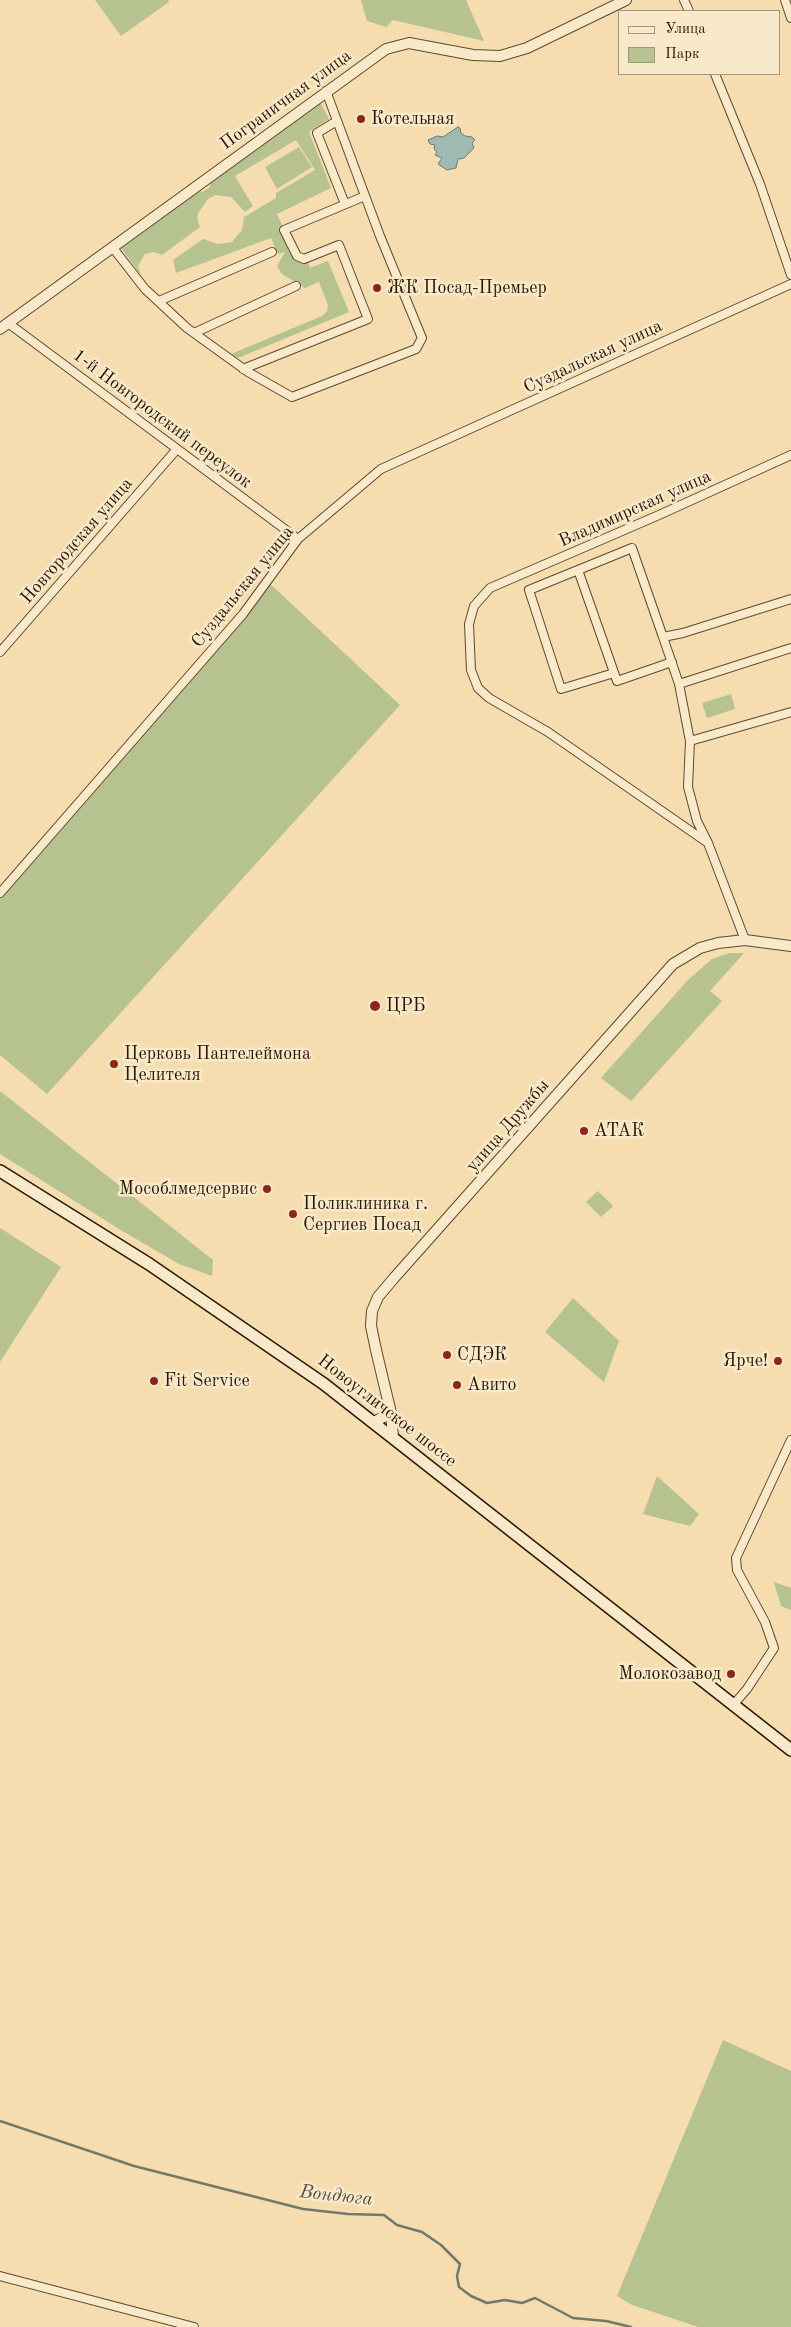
<!DOCTYPE html>
<meta charset="utf-8">
<style>
body{margin:0}
#map{position:relative;width:791px;height:2327px;overflow:hidden;background:#f5ddaf;font-family:"Old Standard TT",serif}
canvas{display:block}
.legend{position:absolute;left:618px;top:10px;width:162px;height:65px;box-sizing:border-box;background:#f8e9cb;border:1px solid #a5967b;margin:0;padding:6px 9px;list-style:none;font-size:15px;color:#291903}
.legend li{display:flex;align-items:center;gap:10px;height:25px}
.legend b{width:25px;border:1px solid #a5967b}
</style>
<div id="map">
<canvas width="791" height="2327"></canvas>
<ul class="legend">
<li><b style="height:6px;background:#f8e9cb"></b>Улица</li>
<li><b style="height:14px;background:#b6c28f"></b>Парк</li>
</ul>
</div>
<script>
const c = document.querySelector('canvas').getContext('2d');
c.lineJoin = 'round';
function fillPath(path, color) { c.fillStyle = color; c.fill(path, 'evenodd'); }
const poly = rows => new Path2D(rows.map(r => 'M' + r).join(''));
function strokePath(path, color, width, dash) { c.strokeStyle = color; c.lineWidth = width; c.lineCap = dash ? 'butt' : 'round'; c.setLineDash(dash || []); c.stroke(path); }
function label(font, color, halo, rows, align = 'center') {
  c.font = font + ' "Old Standard TT",serif'; c.lineWidth = 5; c.setLineDash([]); c.textBaseline = 'middle'; c.strokeStyle = halo; c.fillStyle = color; for (const [text, x, y, turn = 0] of rows) {
    c.save(); c.translate(x, y); c.rotate((+turn || 0) * Math.PI / 180); c.textAlign = isNaN(turn) ? turn : align; if (halo) c.strokeText(text, 0, 0); c.fillText(text, 0, 0); c.restore();
  }
}
fillPath(poly([
 [95,0,168,0,169,2,121,36],
 [361,0,466,0,484,41,393,20,386,27,367,21],
 [320,102,329,119,309,132,331,188,277,214,292,248,308,262,310,268,328,261,349,312,238,358,231,354,322,316,327,311,328,305,319,282,305,288,282,274,277,266,285,252,278,254,271,238,176,273,173,260,203,239,218,244,232,242,242,230,244,217,276,198,276,193,315,170,296,140,235,176,253,206,245,212,231,197,215,195,208,199,198,213,197,219,200,227,162,255,153,252,145,254,138,266,141,275,121,248,199,191,203,192,210,187,210,183,232,165],
 [299,147,312,167,277,189,265,167],
 [267,581,400,705,47,1094,0,1055,0,893],
 [731,694,735,709,707,718,702,703],
 [729,953,744,953,710,991,722,1001,631,1101,601,1078,688,980,712,959],
 [0,1091,213,1260,212,1276,179,1264,119,1229,0,1154],
 [598,1191,613,1206,601,1217,586,1202],
 [0,1228,61,1267,0,1362],
 [573,1298,619,1341,604,1382,545,1332],
 [657,1476,699,1514,690,1526,643,1514],
 [774,1582,791,1588,791,1610,781,1606],
 [723,2040,791,2071,791,2327,698,2327,632,2305,617,2296]
]), '#b6c28f');
const water = poly([
 [458,127,460,128,461,133,465,136,472,137,475,140,472,143,474,148,464,158,458,159,456,168,447,170,438,164,442,158,435,155,437,152,434,149,435,145,430,144,428,140,437,136,443,137,458,127]
]);
fillPath(water, '#9ebab3');
strokePath(water, '#6f7a6d', 1);
strokePath(poly([
 [0,2121,134,2166,303,2209,348,2214,384,2215,397,2225,422,2232,441,2245,460,2264,457,2276,459,2287,471,2296,487,2303,505,2300,522,2303,535,2298,573,2318,606,2321,631,2327]
]), '#6f7a6d', 2.5);
const minor = poly([
 [684,0,689,11],
 [785,0,791,18],
 [715,74,760,184,791,275],
 [337,121,317,133,345,204],
 [113,248,145,289,187,328,248,372,292,397,416,349,422,338,380,236,326,91],
 [159,301,272,252],
 [8,323,298,539],
 [194,333,296,286],
 [243,369,368,319,339,245,304,259,297,256,284,230,365,196],
 [578,570,617,681,672,662],
 [0,652,177,449],
 [614,673,561,689,529,590,632,548,663,637],
 [679,684,791,648],
 [690,741,791,712],
 [708,843,548,732,489,698,478,688,471,670,469,624,474,606,490,588,659,515,791,455],
 [0,893,243,614,298,539,381,469,791,284],
 [745,940,708,843,697,821,688,787,690,741,679,684,663,637,683,633,791,599],
 [734,1704,747,1689,774,1648,765,1622,737,1570,736,1558,791,1440],
 [0,2276,194,2327]
]);
const tertiary = poly([
 [0,329,386,49,409,43,473,55,500,56,527,48,626,0],
 [391,1413,393,1437],
 [374,1422,391,1413,376,1350,371,1326,372,1311,378,1297,394,1278,673,964,700,948,718,943,745,940,791,946]
]);
const secondary = poly([
 [0,1171,149,1264,324,1384,791,1750]
]);
strokePath(minor, '#5c4a2e', 10);
strokePath(tertiary, '#5c4a2e', 12);
strokePath(secondary, '#291903', 14);
strokePath(minor, '#f8e9cb', 8);
strokePath(tertiary, '#f8e9cb', 10);
strokePath(secondary, '#f8e9cb', 11);
for (const [x, y, r, color] of [
 [361,119,5,"#8f2418"],
 [377,288,5,"#8f2418"],
 [375,1006,6,"#8f2418"],
 [114,1064,5,"#8f2418"],
 [584,1131,5,"#8f2418"],
 [267,1189,5,"#8f2418"],
 [293,1214,5,"#8f2418"],
 [447,1355,5,"#8f2418"],
 [778,1361,5,"#8f2418"],
 [154,1381,5,"#8f2418"],
 [457,1385,5,"#8f2418"],
 [731,1674,5,"#8f2418"]
]) { const dot = new Path2D(); dot.arc(x, y, r, 0, 2 * Math.PI); c.fillStyle = color; c.fill(dot); strokePath(dot, '#f8e9cb', 2); }
label('18px', '#291903', '#f8e9cb', [
 ["Пограничная улица",286,100,-36],
 ["Суздальская улица",593,357,-25],
 ["1-й Новгородский переулок",162,419,37],
 ["Владимирская улица",635,509,-24],
 ["Новгородская улица",77,541,-49],
 ["Суздальская улица",243,587,-51],
 ["улица Дружбы",508,1126,-49],
 ["Новоугличское шоссе",387,1411,38]
]);
label('18px', '#291903', '#f8e9cb', [
 ["Котельная",371,119],
 ["ЖК Посад-Премьер",387,288],
 ["ЦРБ",386,1006],
 ["Церковь Пантелеймона",124,1054],
 ["Целителя",124,1075],
 ["АТАК",594,1131],
 ["Мособлмедсервис",257,1189,"right"],
 ["Поликлиника г.",303,1204],
 ["Сергиев Посад",303,1225],
 ["СДЭК",457,1355],
 ["Ярче!",768,1361,"right"],
 ["Fit Service",164,1381],
 ["Авито",467,1385],
 ["Молокозавод",721,1674,"right"]
], 'left');
label('italic 19px', '#525141', '#f8e9cb', [
 ["Вондюга",336,2196,6]
]);
</script>
